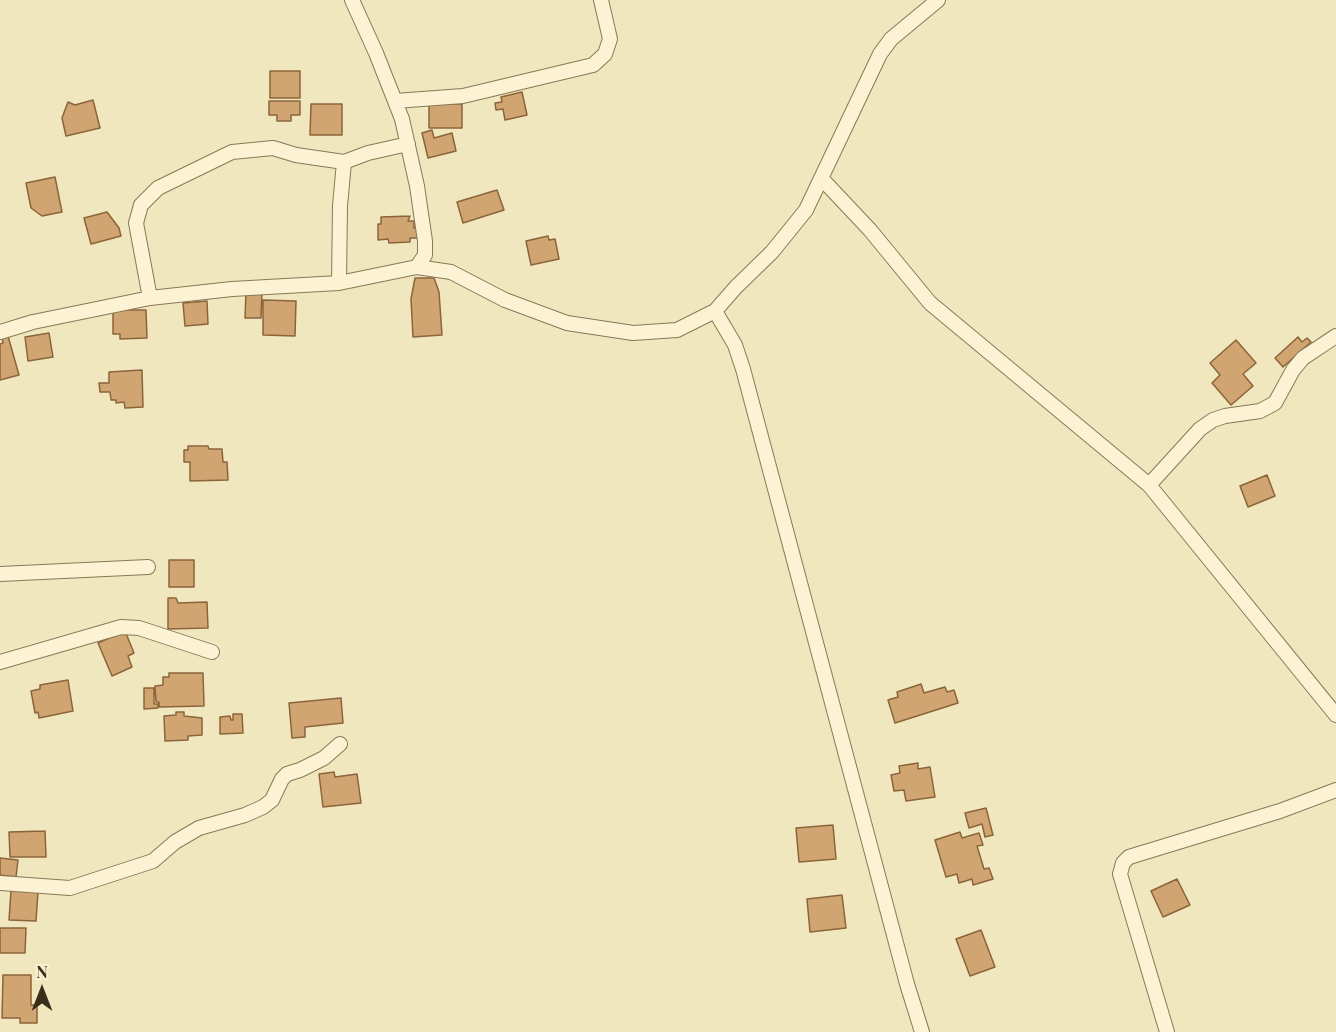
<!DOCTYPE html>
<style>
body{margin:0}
#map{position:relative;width:1336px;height:1032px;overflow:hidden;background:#f1e7bf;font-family:"Playfair Display",serif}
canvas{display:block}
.north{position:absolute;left:12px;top:960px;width:60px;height:60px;-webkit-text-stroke:4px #f8f0cf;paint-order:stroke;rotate:0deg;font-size:16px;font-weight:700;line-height:24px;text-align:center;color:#392d1c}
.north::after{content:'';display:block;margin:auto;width:21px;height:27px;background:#392d1c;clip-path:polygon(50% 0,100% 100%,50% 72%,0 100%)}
</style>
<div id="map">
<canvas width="1336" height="1032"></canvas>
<div class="north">N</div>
</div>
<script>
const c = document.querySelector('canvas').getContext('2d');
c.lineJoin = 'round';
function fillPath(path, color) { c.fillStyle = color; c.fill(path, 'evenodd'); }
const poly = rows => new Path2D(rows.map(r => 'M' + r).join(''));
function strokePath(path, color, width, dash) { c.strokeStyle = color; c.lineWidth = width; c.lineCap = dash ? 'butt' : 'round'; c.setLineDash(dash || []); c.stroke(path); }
const building = poly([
 [270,71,300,71,300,98,270,98,270,71],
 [522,92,527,115,505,120,503,109,496,110,495,103,502,102,501,97,522,92],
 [93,100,100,128,66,136,62,118,68,102,75,105,93,100],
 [269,101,300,101,300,115,291,115,291,121,277,121,277,115,269,115,269,101],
 [311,104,342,104,342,135,310,135,311,104],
 [429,104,462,104,462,128,429,128,429,104],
 [432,130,434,138,452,133,456,151,428,158,422,133,432,130],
 [55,177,62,212,42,216,31,208,26,183,55,177],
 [497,190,504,210,463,223,457,202,497,190],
 [107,212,119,228,121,236,91,244,84,218,107,212],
 [410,216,408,221,414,221,414,228,418,228,418,238,410,238,410,242,389,243,388,239,378,240,378,224,381,224,381,217,410,216],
 [548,236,549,240,555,239,559,259,531,265,526,241,548,236],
 [415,278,434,278,439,292,442,335,413,337,411,299,415,278],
 [246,291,262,291,261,318,245,318,246,291],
 [263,300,296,301,295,336,263,335,263,300],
 [207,301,208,324,185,326,183,303,207,301],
 [113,310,146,310,147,338,120,339,120,334,113,334,113,310],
 [49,333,53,357,28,361,25,337,49,333],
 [8,336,19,375,0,380,0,344,3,343,2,338,8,336],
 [1298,337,1302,342,1307,338,1311,342,1283,367,1275,358,1298,337],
 [1236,340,1256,363,1243,374,1253,386,1231,405,1212,383,1220,375,1210,363,1236,340],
 [142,370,143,407,125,408,124,402,116,403,116,400,111,400,110,392,100,392,99,383,109,383,109,372,142,370],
 [188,446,208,446,209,449,222,449,223,462,227,462,228,480,190,481,190,462,184,462,184,450,188,450,188,446],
 [1267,475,1275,496,1248,507,1240,486,1267,475],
 [169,560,194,560,194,587,169,587,169,560],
 [168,598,176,598,178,603,207,602,208,628,168,629,168,598],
 [125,631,134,653,128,656,132,667,112,676,98,643,125,631],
 [169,673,203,673,204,706,159,707,159,702,156,702,155,686,163,685,163,677,169,677,169,673],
 [68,680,73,711,39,718,38,712,35,713,31,691,40,689,40,685,68,680],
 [921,684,924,693,945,687,947,692,954,690,958,703,895,723,888,700,898,697,897,692,921,684],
 [144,688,154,688,154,704,158,704,158,708,144,709,144,688],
 [341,698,343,723,305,727,305,737,292,738,289,703,341,698],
 [176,712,184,712,184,716,202,718,202,735,188,736,188,740,165,741,164,716,176,715,176,712],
 [233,714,242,714,243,733,220,734,220,717,230,716,231,720,233,720,233,714],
 [918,763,918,769,930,767,935,797,906,801,904,790,894,791,891,775,900,773,899,766,918,763],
 [334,772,335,777,357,774,361,803,323,807,319,774,334,772],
 [986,808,993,835,985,837,982,824,969,828,965,813,986,808],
 [833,825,836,859,799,862,796,828,833,825],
 [45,831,46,857,10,857,9,832,45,831],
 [960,832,962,838,979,833,983,845,977,846,984,869,989,868,993,879,973,885,972,879,959,883,957,874,946,877,935,840,960,832],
 [0,858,18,860,16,877,0,875,0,858],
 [1177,879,1190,905,1163,917,1151,891,1177,879],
 [11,891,38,892,36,921,9,920,11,891],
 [842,895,846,928,810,932,807,899,842,895],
 [0,928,26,928,25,953,0,953,0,928],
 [981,930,995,967,970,976,956,939,981,930],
 [3,975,31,975,31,1005,37,1005,37,1023,20,1023,20,1018,2,1018,3,975]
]);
fillPath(building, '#d1a572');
strokePath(building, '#8b643a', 1.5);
const minor = poly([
 [395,101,463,96,593,65,605,54,610,39,601,0],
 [344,162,368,153,408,144],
 [822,179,870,230,930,303,1149,485,1336,715],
 [417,267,451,272,505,300,567,323,633,333,677,330,715,311,736,287,772,252,806,210,880,54,891,39,938,0],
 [150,298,136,223,141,205,158,188,232,152,273,148,296,155,344,162,340,206,339,283],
 [715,311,735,345,743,369,907,984,922,1032],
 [0,332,33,322,150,298,232,289,339,283,417,267,425,255,425,241,417,186,402,119,376,53,352,0],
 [1149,485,1200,429,1213,420,1225,416,1260,411,1275,403,1293,370,1303,358,1336,336],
 [0,574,148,567],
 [0,662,121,627,139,628,212,652],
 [0,883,70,888,153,861,175,842,199,828,245,815,263,807,272,800,282,779,287,774,300,770,324,758,340,744],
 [1167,1032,1120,874,1123,863,1129,857,1280,811,1336,790]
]);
strokePath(minor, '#8a7856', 16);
strokePath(minor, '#fbf3d3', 14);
</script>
